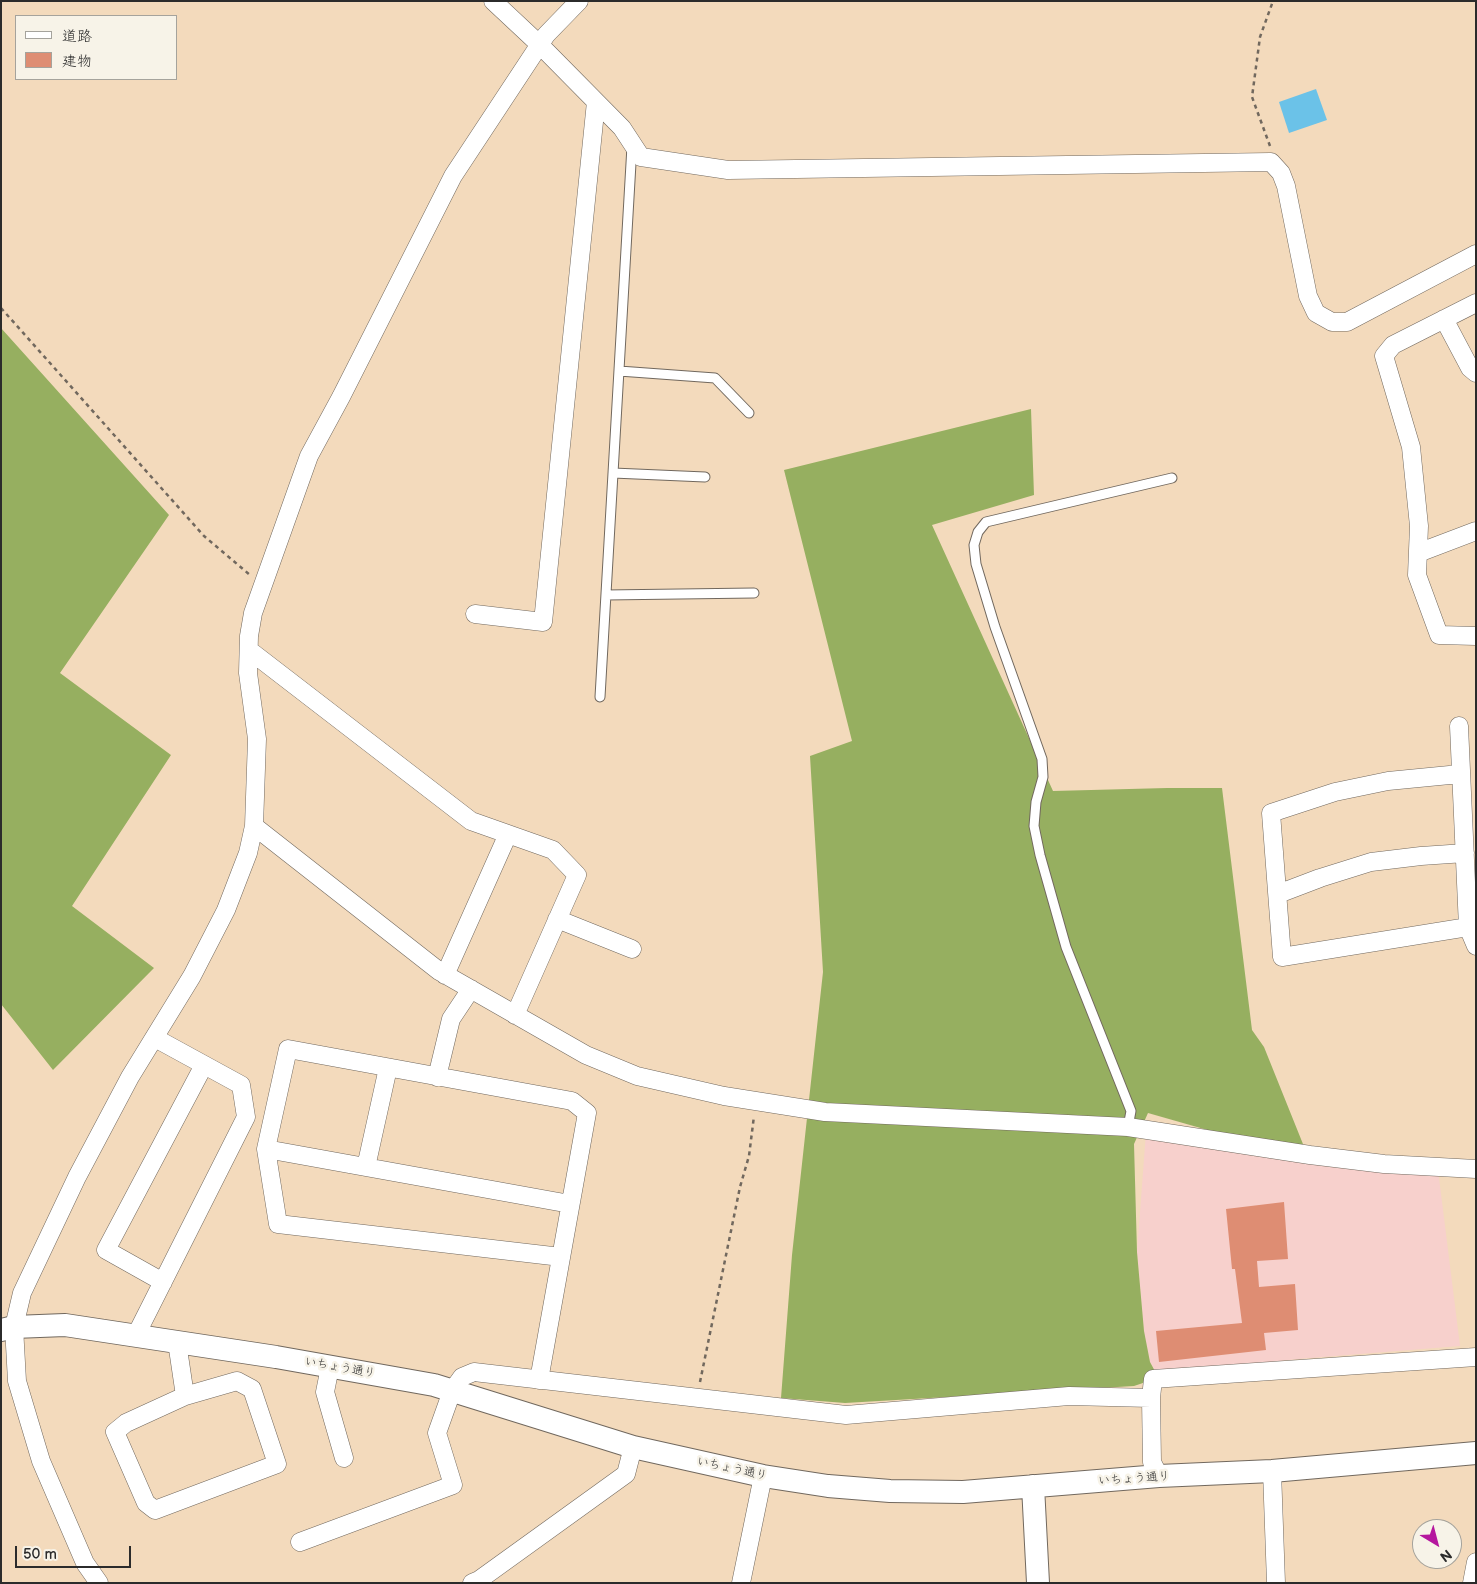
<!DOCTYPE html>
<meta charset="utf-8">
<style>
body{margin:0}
#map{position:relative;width:1477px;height:1584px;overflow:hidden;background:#f3dabc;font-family:"Balsamiq Sans","Klee One",sans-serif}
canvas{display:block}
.frame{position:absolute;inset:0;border:2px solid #2b2b2b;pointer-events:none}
.legend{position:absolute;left:15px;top:15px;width:162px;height:65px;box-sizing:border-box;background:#f7f3e8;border:1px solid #a5a39c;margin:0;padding:6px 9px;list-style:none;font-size:15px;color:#2b2b2b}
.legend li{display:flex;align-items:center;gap:10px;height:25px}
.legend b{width:25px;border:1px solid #a5a39c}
.north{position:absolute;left:1412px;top:1519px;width:50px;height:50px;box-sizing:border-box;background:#f7f3e8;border:1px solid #a5a39c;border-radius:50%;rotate:143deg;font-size:14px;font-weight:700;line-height:20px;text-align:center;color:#2b2b2b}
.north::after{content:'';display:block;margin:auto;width:18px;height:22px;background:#b5179e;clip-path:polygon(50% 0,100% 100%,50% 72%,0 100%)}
.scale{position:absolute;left:15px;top:1546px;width:116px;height:22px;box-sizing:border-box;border:2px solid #2b2b2b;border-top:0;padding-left:6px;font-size:15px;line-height:18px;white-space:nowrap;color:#2b2b2b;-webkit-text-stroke:4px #f7f3e8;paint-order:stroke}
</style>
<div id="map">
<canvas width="1477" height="1584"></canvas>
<div class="frame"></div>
<ul class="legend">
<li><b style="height:6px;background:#fff"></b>道路</li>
<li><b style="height:14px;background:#de8d73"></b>建物</li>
</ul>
<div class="north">N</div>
<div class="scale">50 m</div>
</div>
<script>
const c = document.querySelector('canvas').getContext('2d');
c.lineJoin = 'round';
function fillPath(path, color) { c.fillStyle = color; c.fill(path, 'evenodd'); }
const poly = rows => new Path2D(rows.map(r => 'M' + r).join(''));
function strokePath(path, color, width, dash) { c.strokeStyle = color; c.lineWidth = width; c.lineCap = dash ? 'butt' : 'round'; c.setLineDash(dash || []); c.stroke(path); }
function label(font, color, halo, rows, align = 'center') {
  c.font = font + ' "Balsamiq Sans","Klee One",sans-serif'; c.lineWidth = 5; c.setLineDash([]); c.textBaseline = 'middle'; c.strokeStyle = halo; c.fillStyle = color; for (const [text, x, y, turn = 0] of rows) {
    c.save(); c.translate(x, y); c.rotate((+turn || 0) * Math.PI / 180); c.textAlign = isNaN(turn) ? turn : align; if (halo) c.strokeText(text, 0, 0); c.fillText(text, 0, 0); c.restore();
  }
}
fillPath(poly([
 [1146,1132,1438,1170,1460,1346,1298,1359,1157,1375,1150,1362,1144,1332,1137,1252]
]), '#f7d0cc');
fillPath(poly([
 [1,328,169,515,60,673,171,755,72,906,154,968,53,1070,1,1004],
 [1031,409,1034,495,932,525,1053,791,1167,788,1222,788,1252,1030,1264,1047,1309,1159,1148,1113,1134,1144,1137,1252,1144,1331,1150,1362,1157,1375,1146,1382,1134,1386,845,1403,781,1398,792,1255,823,972,810,756,852,741,784,470]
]), '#96af60');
fillPath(poly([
 [1316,89,1327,120,1289,133,1279,102]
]), '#6bc2e8');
fillPath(poly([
 [1284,1202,1288,1259,1257,1261,1259,1287,1295,1284,1298,1330,1264,1333,1266,1350,1159,1362,1156,1331,1242,1323,1235,1269,1232,1269,1226,1209]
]), '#de8d73');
const service = poly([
 [619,371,715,378,749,413],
 [613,473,705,477],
 [606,595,754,593],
 [600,697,632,146],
 [1128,1127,1131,1111,1066,947,1040,855,1034,826,1036,802,1043,777,1042,759,995,627,976,564,974,545,978,532,986,522,1172,478]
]);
const minor = poly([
 [493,1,540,45,622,128,641,157,728,170,1271,162,1281,173,1286,186,1308,296,1316,313,1332,322,1347,322,1476,254],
 [1476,303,1393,345,1384,356,1411,447,1419,526,1417,575,1439,635,1476,636],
 [1444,319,1470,368,1476,373],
 [1418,553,1476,531],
 [475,614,543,622,596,102],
 [249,650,471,821,553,850,577,875,515,1015],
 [1459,726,1468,927,1476,946],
 [1460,774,1388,781,1335,792,1271,813,1282,957,1468,927],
 [254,826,439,971,586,1055,637,1076,724,1096,825,1112,1128,1127,1310,1155,1384,1164,1476,1169],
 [1278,894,1320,878,1371,862,1421,856,1465,853],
 [557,919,632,949],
 [445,975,508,834],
 [437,1077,451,1019,471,989],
 [266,1149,570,1204],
 [366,1167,388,1068],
 [163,1282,106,1250,204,1065],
 [136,1335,246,1117,241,1085,155,1038],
 [177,1342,185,1396,237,1381,252,1389,277,1464,155,1510,146,1503,115,1432,126,1423,185,1396],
 [330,1367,325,1392,344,1458],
 [539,1380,587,1113,572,1101,288,1049,266,1149,278,1224,561,1257],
 [1272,1471,1276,1583],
 [1159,1476,1152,1462,1151,1398,1153,1379,1476,1357],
 [300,1542,453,1485,437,1433,452,1391,462,1377,474,1372,846,1415,1069,1396,1151,1398],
 [99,1583,85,1563,41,1461,17,1381,14,1327,22,1293,77,1177,130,1077,192,976,226,910,248,853,254,826,257,739,248,673,249,636,253,613,309,456,341,397,453,176,546,35,579,1],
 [472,1583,479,1580,626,1474,633,1447],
 [741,1583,763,1476],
 [1472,1583,1476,1562]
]);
const tertiary = poly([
 [1,1330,14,1327,65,1325,276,1357,434,1385,633,1447,763,1476,828,1486,890,1491,963,1492,1159,1476,1272,1471,1476,1453],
 [1033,1486,1038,1583]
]);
strokePath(service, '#71685e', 11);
strokePath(minor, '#71685e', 19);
strokePath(tertiary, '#71685e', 24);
strokePath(poly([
 [1270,146,1252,97,1260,37,1273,1],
 [1,308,204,536,250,575],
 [700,1382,740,1187,749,1156,754,1116]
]), '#71685e', 2.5, [4, 4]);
strokePath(service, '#fff', 9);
strokePath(minor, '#fff', 18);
strokePath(tertiary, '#fff', 22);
label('12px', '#2b2b2b', '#f7f3e8', [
 ["いちょう通り",340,1368,10],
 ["いちょう通り",732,1469,12],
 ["いちょう通り",1134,1479,-4]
]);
</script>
